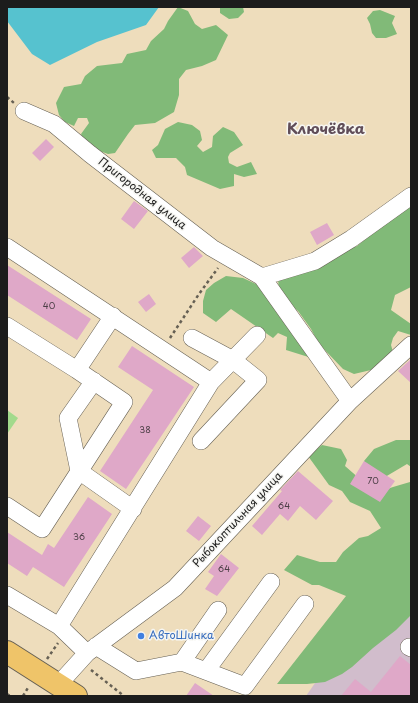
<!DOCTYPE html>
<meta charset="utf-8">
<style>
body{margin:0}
#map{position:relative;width:418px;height:703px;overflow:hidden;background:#eeddbc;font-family:"Playpen Sans",sans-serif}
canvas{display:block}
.frame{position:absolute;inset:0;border:8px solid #1c1c1c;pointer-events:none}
</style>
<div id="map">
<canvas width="418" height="703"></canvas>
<div class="frame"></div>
</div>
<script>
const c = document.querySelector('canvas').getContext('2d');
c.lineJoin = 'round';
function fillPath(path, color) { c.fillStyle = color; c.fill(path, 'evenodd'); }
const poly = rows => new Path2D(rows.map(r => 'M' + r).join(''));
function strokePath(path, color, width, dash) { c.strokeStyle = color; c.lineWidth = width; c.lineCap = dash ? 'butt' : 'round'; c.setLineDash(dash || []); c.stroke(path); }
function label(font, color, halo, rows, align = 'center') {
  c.font = font + ' "Playpen Sans",sans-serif'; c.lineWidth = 3; c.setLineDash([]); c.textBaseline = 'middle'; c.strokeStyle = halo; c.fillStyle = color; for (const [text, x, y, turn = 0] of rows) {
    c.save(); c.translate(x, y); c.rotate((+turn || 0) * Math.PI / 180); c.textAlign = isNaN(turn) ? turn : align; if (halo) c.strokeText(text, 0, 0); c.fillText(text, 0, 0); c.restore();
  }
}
fillPath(poly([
 [411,545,411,696,306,696]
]), '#d1bdcc');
fillPath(poly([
 [7,410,18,418,7,434]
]), '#a2da8c');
fillPath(poly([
 [178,7,188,11,195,24,202,29,216,25,228,35,216,60,202,66,186,70,179,79,179,95,174,112,155,123,135,125,128,134,115,153,108,154,94,149,84,141,81,134,89,123,87,118,78,118,74,126,65,122,59,115,56,103,64,87,81,84,85,76,97,66,122,63,127,54,146,50,151,41,164,29,168,21],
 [220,7,243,7,244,12,238,18,229,19,220,13],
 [380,10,395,16,392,23,397,34,386,38,376,38,372,33,370,24,367,18,373,11],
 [178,122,192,125,200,131,202,140,197,146,203,152,212,147,213,136,223,127,234,132,243,145,230,153,228,157,229,163,237,167,251,162,257,174,244,177,234,174,234,186,220,189,187,175,185,167,176,158,156,158,152,150,158,145,165,129],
 [411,203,411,287,395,295,391,310,411,324,411,335,398,331,393,338,391,345,393,352,382,364,371,370,354,374,343,369,319,344,311,329,298,311,287,302,279,291,278,278,357,246,403,208],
 [226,276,243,278,256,284,264,290,318,360,286,350,287,337,278,333,273,338,231,309,216,322,203,313,203,301,206,290,214,283],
 [396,440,411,440,411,467,407,464,380,480,365,473,364,461,374,449],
 [322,445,341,449,347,460,345,466,376,493,393,487,410,482,411,483,411,615,396,630,373,648,352,667,342,674,325,682,307,684,277,684,346,596,319,585,312,585,284,570,297,555,320,562,336,562,343,552,359,538,368,536,381,528,370,511,350,502,342,491,329,485,308,456]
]), '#81ba78');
fillPath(poly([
 [7,7,159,7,146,25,97,42,50,65,32,54,7,21]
]), '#56c2cf');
fillPath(poly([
 [46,139,54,147,40,161,32,153],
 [134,201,148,211,134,229,121,219],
 [327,223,334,235,317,245,310,232],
 [194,247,203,256,189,268,181,258],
 [7,265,91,319,77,340,7,295],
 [149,294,156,304,146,312,138,302],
 [132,346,194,387,126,489,100,471,153,390,118,367],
 [411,359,411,383,398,371],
 [364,461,395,481,380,502,350,484],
 [298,471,333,501,316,520,300,506,288,521,280,514,262,535,252,526,282,491,280,490],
 [88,497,112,514,64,587,33,567,27,576,7,563,7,532,42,555,48,544,54,548],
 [198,516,211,526,199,541,186,531],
 [221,554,239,568,217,596,205,589,214,576,208,572],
 [400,656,411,665,411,696,341,696,355,679,371,692],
 [195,683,214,696,186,696]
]), '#dfa8c8');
const minor = poly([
 [24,111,54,124,90,154,212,248,262,277,350,401],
 [7,247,211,382,59,626],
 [262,277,315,261,351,239,411,196],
 [7,326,77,370],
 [192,338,233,360,258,380,201,441],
 [94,381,68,418,79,471,133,509],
 [211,382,257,335],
 [7,506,42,529,124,402,77,370,113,316],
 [7,595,59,626,87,653],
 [96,646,136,671,182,662,245,686,305,604],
 [409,647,411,648],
 [182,662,218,610],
 [206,671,271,582],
 [58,685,87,653,175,588,350,401,411,345]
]);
const major = poly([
 [7,652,76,696]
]);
strokePath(minor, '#666054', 18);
strokePath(major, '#666054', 24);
strokePath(poly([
 [7,97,14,103],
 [170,338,199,294,218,268],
 [47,659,58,643],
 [91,670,124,696],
 [7,694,10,696],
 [23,696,29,686]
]), '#666054', 2.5, [3, 3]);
strokePath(minor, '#fff', 17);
strokePath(major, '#efc469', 22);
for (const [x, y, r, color] of [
 [141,636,4,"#3f7fe0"]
]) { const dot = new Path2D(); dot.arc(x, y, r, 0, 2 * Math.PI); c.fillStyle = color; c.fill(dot); strokePath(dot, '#f6f6f2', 1.5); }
label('9px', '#4d3f47', null, [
 ["40",49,307],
 ["38",145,431],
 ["70",373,482],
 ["64",284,507],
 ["36",79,538],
 ["64",224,570]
]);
label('11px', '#1c1c1c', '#f6f6f2', [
 ["Пригородная улица",142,194,38],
 ["Рыбокоптильная улица",238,520,-47]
]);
label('11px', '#366cbe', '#f6f6f2', [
 ["АвтоШинка",149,636]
], 'left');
label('bold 15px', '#604d58', '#f6f6f2', [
 ["Ключёвка",326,130]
]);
</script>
